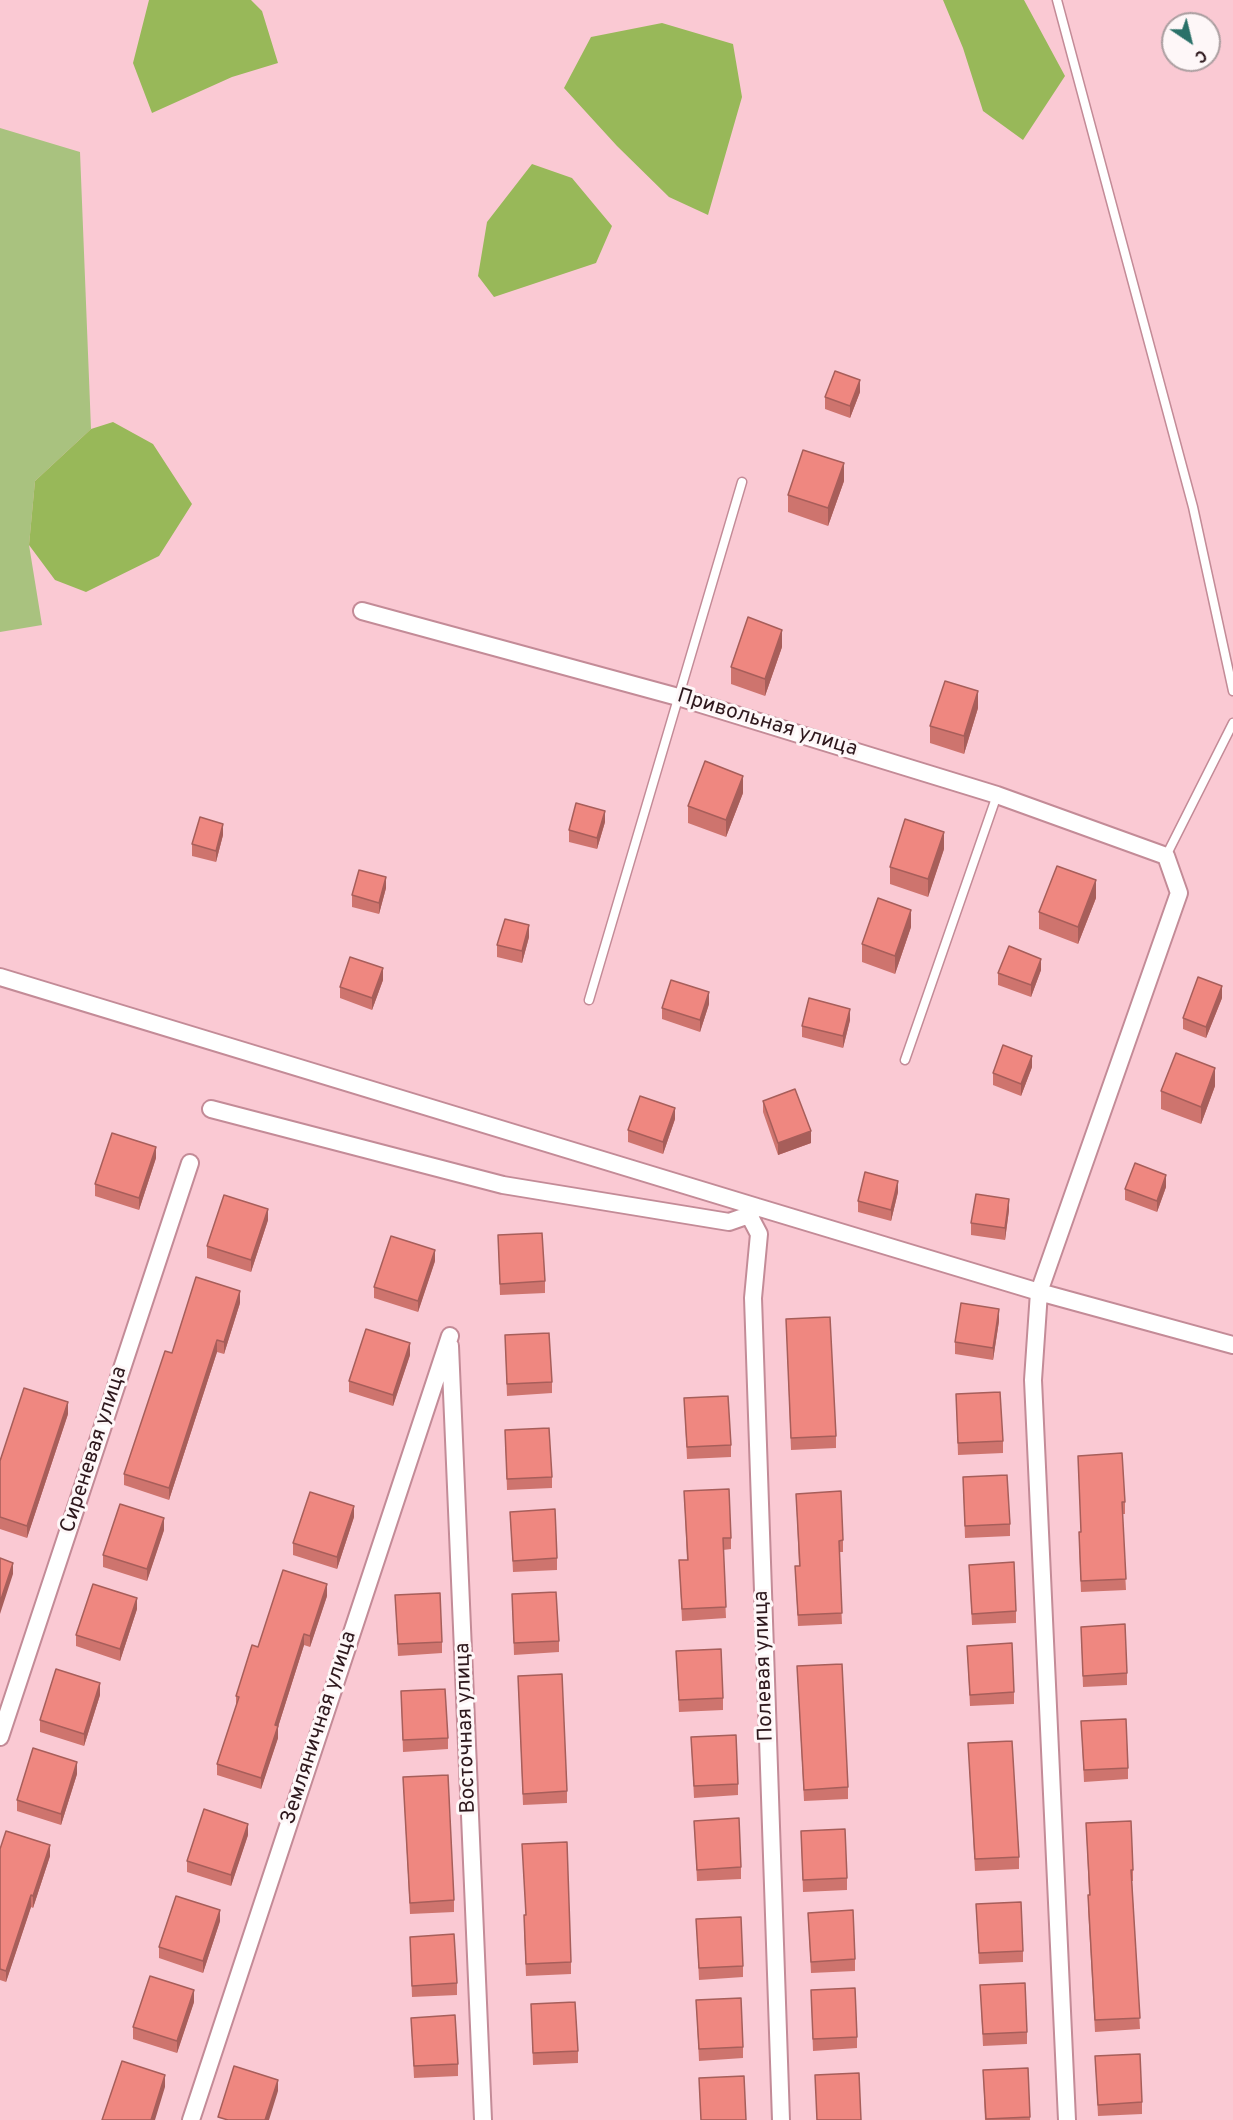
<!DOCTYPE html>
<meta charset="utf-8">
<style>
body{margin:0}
#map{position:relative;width:1233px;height:2120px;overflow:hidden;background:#fac9d3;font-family:Overpass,sans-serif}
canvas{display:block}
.north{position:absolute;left:1161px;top:12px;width:60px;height:60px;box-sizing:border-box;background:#fef7f8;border:2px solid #ab9ea0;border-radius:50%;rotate:145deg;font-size:16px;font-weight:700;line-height:24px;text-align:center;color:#2e181d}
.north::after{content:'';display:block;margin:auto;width:21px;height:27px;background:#2a7169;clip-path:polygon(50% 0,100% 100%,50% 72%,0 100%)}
</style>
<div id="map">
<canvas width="1233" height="2120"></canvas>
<div class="north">С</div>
</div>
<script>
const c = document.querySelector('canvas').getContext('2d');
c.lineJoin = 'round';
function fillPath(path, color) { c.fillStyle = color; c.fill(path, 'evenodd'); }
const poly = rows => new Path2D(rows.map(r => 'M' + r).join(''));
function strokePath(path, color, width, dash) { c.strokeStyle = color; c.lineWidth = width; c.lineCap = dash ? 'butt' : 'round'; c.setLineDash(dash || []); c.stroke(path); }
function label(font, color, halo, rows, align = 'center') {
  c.font = font + ' Overpass,sans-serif'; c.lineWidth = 6; c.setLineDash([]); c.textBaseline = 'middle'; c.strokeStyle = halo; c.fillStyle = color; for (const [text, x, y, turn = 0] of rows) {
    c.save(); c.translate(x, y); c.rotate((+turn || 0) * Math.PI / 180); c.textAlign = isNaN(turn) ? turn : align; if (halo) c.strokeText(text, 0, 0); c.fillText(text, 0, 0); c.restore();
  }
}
fillPath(poly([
 [0,128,80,152,91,429,35,481,29,545,42,625,0,632]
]), '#a9c27f');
fillPath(poly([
 [149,0,251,0,262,11,278,63,232,77,152,113,133,63],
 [943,0,1024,0,1065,76,1023,140,983,111,963,48],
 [662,23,733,44,742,97,708,215,669,197,617,146,564,88,591,37],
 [532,164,572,178,612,226,596,263,494,297,478,276,487,222],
 [113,422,153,444,192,504,159,556,86,592,55,580,29,545,35,481,91,429]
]), '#98b859');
const lane = poly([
 [1057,0,1193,507,1233,691],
 [1166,856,1233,723],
 [589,1000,742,482],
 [905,1060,997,795]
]);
const street = poly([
 [362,611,678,697,997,795,1166,856,1179,893,1039,1292,1033,1380,1067,2120],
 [0,977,757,1207],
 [211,1109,503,1185,729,1222,749,1215,757,1207,1039,1292,1233,1345],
 [749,1215,759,1234,753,1298,781,2120],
 [450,1346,483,2120],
 [0,1737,190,1163],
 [191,2120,450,1336]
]);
strokePath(lane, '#c38b97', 11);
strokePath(street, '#c38b97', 20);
strokePath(lane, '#fff', 8);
strokePath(street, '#fff', 16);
fillPath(poly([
 [860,392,850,418,825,409,825,397],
 [844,481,828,526,788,512,788,495],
 [782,647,765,696,731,684,731,667],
 [978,708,964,754,930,743,930,726],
 [743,793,726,837,688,823,688,806],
 [605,822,597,849,569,842,569,830],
 [223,835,216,862,192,856,192,844],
 [944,849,928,897,890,884,890,867],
 [386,888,379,914,352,907,352,895],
 [1096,898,1078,944,1039,929,1039,912],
 [911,927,895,974,862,962,862,944],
 [529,937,522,963,497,957,497,945],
 [1041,970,1031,997,998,985,998,973],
 [383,980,372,1010,340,998,340,987],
 [1222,998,1206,1038,1183,1029,1183,1018],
 [709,1004,700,1032,662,1019,662,1008],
 [850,1020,843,1048,802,1037,802,1026],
 [1032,1067,1021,1096,993,1085,993,1073],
 [1215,1086,1201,1124,1161,1109,1161,1091],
 [763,1101,811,1143,778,1155,763,1112],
 [675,1119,663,1154,628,1142,628,1130],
 [156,1158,139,1210,95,1196,95,1184],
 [1166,1187,1157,1212,1125,1200,1125,1189],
 [898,1192,891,1221,858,1212,858,1201],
 [1009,1210,1005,1240,971,1235,971,1223],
 [268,1220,251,1272,207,1258,207,1246],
 [498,1235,545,1281,545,1293,500,1295],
 [435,1261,418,1312,374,1298,374,1287],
 [240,1303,224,1354,217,1352,169,1500,124,1485,124,1474,172,1353],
 [786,1319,836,1436,836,1448,791,1450],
 [999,1321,993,1360,955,1354,955,1342],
 [505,1335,552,1382,552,1393,507,1396],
 [410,1355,393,1406,349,1392,349,1381],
 [956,1394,1003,1441,1003,1453,958,1455],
 [684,1398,731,1445,731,1457,687,1459],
 [68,1414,27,1538,0,1529,0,1461],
 [505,1430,552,1477,552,1488,507,1490],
 [1078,1456,1125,1502,1125,1514,1122,1514,1126,1590,1081,1592,1079,1544,1079,1532,1081,1532],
 [963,1477,1010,1524,1010,1536,965,1538],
 [684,1491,731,1538,731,1549,723,1550,726,1618,682,1621,679,1560,687,1560],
 [796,1494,843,1540,843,1552,839,1552,842,1624,798,1626,795,1566,799,1566],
 [510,1512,557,1558,557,1570,513,1572],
 [354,1517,337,1569,293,1555,293,1543],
 [164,1530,147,1581,103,1567,103,1555],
 [969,1565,1016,1611,1016,1623,972,1625],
 [512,1594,559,1641,559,1652,514,1655],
 [395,1595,442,1642,442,1653,398,1656],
 [327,1596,310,1647,304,1645,278,1727,278,1738,261,1789,217,1775,217,1764,236,1707,236,1696,258,1647],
 [137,1609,120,1661,76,1646,76,1635],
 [1081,1627,1127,1673,1127,1685,1083,1687],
 [967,1646,1014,1692,1014,1704,970,1706],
 [676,1651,723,1698,723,1710,679,1712],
 [797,1666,848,1787,848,1799,804,1801],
 [518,1676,567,1791,567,1803,523,1805],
 [401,1691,448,1738,448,1749,403,1752],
 [100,1695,84,1746,40,1732,40,1720],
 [1081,1721,1128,1768,1128,1779,1084,1782],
 [691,1737,738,1784,738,1795,694,1798],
 [968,1743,1019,1857,1019,1869,975,1871],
 [77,1774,61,1825,17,1811,17,1800],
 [403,1777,454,1900,454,1912,410,1914],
 [694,1821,741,1867,741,1879,697,1881],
 [1086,1823,1133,1870,1133,1881,1132,1881,1140,2029,1095,2032,1088,1907,1088,1895,1089,1895],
 [801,1831,847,1878,847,1890,803,1892],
 [248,1835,231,1886,187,1872,187,1861],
 [522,1844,571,1962,571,1974,526,1976,524,1927,524,1915,526,1915],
 [0,1849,50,1856,33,1908,31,1907,6,1982,0,1980],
 [976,1904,1023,1951,1023,1962,979,1964],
 [808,1913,855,1959,855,1971,811,1973],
 [696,1919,743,1966,743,1977,699,1980],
 [220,1921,203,1973,159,1958,159,1947],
 [410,1937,457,1983,457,1995,412,1997],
 [980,1985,1027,2032,1027,2044,983,2046],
 [811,1990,857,2037,857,2048,813,2051],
 [696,2000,743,2047,743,2058,699,2061],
 [194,2002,177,2053,133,2039,133,2027],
 [531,2004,578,2051,578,2063,533,2065],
 [411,2018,458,2064,458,2076,414,2078],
 [1095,2056,1142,2102,1142,2114,1098,2116],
 [1028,2068,1030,2120,985,2120,983,2070]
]), '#ce746e');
fillPath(poly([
 [860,380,860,392,850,418,850,406],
 [844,463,844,481,828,526,828,508],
 [782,630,782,647,765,696,765,679],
 [978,691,978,708,964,754,964,736],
 [743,776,743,793,726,837,726,820],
 [605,811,605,822,597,849,597,838],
 [223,824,223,835,216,862,216,851],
 [944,832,944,849,928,897,928,879],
 [386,877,386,888,379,914,379,903],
 [1096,880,1096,898,1078,944,1078,927],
 [911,910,911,927,895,974,895,956],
 [529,925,529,937,522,963,522,951],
 [1041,959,1041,970,1031,997,1031,985],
 [383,968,383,980,372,1010,372,998],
 [1222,986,1222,998,1206,1038,1206,1027],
 [709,992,709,1004,700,1032,700,1020],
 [850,1009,850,1020,843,1048,843,1036],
 [1032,1056,1032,1067,1021,1096,1021,1084],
 [1215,1068,1215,1086,1201,1124,1201,1107],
 [675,1108,675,1119,663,1154,663,1142],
 [811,1131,811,1143,778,1155,778,1143],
 [156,1147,156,1158,139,1210,139,1198],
 [1166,1175,1166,1187,1157,1212,1157,1201],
 [898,1181,898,1192,891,1221,891,1210],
 [1009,1199,1009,1210,1005,1240,1005,1228],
 [268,1209,268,1220,251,1272,251,1260],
 [435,1250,435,1261,418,1312,418,1301],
 [240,1291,240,1303,224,1354,224,1342],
 [999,1309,999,1321,993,1360,993,1348],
 [217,1340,217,1352,169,1500,169,1488],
 [410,1343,410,1355,393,1406,393,1395],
 [68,1402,68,1414,27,1538,27,1526],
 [354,1506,354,1517,337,1569,337,1557],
 [164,1518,164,1530,147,1581,147,1569],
 [13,1563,13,1574,0,1614,0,1602],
 [327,1584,327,1596,310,1647,310,1636],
 [137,1598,137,1609,120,1661,120,1649],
 [304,1634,304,1645,278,1727,278,1738,261,1789,261,1778,275,1725],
 [100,1683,100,1695,84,1746,84,1734],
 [77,1762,77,1774,61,1825,61,1814],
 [248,1824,248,1835,231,1886,231,1875],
 [50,1845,50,1856,33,1908,33,1896],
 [31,1895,31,1907,6,1982,6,1971],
 [220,1910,220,1921,203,1973,203,1961],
 [194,1990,194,2002,177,2053,177,2041],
 [165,2075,165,2087,155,2120,151,2120],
 [278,2080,278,2091,269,2120,265,2120]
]), '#a75e5a');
const building = poly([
 [835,371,860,380,850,406,825,397,835,371],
 [803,450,844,463,828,508,788,495,803,450],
 [748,617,782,630,765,679,731,667,748,617],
 [945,681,978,691,964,736,930,726,945,681],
 [705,761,743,776,726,820,688,806,705,761],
 [576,803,605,811,597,838,569,830,576,803],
 [200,817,223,824,216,851,192,844,200,817],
 [905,819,944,832,928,879,890,867,905,819],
 [1057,866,1096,880,1078,927,1039,912,1057,866],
 [359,870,386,877,379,903,352,895,359,870],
 [878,898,911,910,895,956,862,944,878,898],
 [505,919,529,925,522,951,497,945,505,919],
 [1009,946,1041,959,1031,985,998,973,1009,946],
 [350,957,383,968,372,998,340,987,350,957],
 [1198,977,1222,986,1206,1027,1183,1018,1198,977],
 [671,980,709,992,700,1020,662,1008,671,980],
 [809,998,850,1009,843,1036,802,1026,809,998],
 [1003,1045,1032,1056,1021,1084,993,1073,1003,1045],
 [1176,1053,1215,1068,1201,1107,1161,1091,1176,1053],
 [795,1089,811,1131,778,1143,763,1101,795,1089],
 [640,1096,675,1108,663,1142,628,1130,640,1096],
 [112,1133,156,1147,139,1198,95,1184,112,1133],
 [1135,1163,1166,1175,1157,1201,1125,1189,1135,1163],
 [865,1172,898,1181,891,1210,858,1201,865,1172],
 [976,1194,1009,1199,1005,1228,971,1223,976,1194],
 [224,1195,268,1209,251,1260,207,1246,224,1195],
 [542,1233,545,1281,500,1284,498,1235,542,1233],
 [391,1236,435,1250,418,1301,374,1287,391,1236],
 [196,1277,240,1291,224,1342,217,1340,169,1488,124,1474,165,1351,172,1353,196,1277],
 [961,1303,999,1309,993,1348,955,1342,961,1303],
 [830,1317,836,1436,791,1438,786,1319,830,1317],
 [366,1329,410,1343,393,1395,349,1381,366,1329],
 [549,1333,552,1382,507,1384,505,1335,549,1333],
 [24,1388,68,1402,27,1526,0,1517,0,1461,24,1388],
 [1000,1392,1003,1441,958,1443,956,1394,1000,1392],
 [728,1396,731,1445,687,1447,684,1398,728,1396],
 [549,1428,552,1477,507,1479,505,1430,549,1428],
 [1122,1453,1125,1502,1122,1502,1126,1579,1081,1581,1079,1532,1081,1532,1078,1456,1122,1453],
 [1007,1475,1010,1524,965,1526,963,1477,1007,1475],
 [729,1489,731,1538,723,1538,726,1607,682,1609,679,1560,688,1560,684,1491,729,1489],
 [841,1491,843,1540,839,1541,842,1613,798,1615,795,1566,800,1566,796,1494,841,1491],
 [310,1492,354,1506,337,1557,293,1543,310,1492],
 [120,1504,164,1518,147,1569,103,1555,120,1504],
 [555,1509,557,1558,513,1561,510,1512,555,1509],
 [0,1558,13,1563,0,1602,0,1558],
 [1014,1562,1016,1611,972,1614,969,1565,1014,1562],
 [283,1570,327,1584,310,1636,304,1634,275,1725,278,1726,261,1778,217,1764,239,1697,236,1696,252,1645,258,1647,283,1570],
 [93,1584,137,1598,120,1649,76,1635,93,1584],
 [556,1592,559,1641,514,1643,512,1594,556,1592],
 [440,1593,442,1642,398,1644,395,1595,440,1593],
 [1125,1624,1127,1673,1083,1676,1081,1627,1125,1624],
 [1012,1643,1014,1692,970,1695,967,1646,1012,1643],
 [721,1649,723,1698,679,1700,676,1651,721,1649],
 [842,1664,848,1787,804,1790,797,1666,842,1664],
 [56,1669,100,1683,84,1734,40,1720,56,1669],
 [562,1674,567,1791,523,1794,518,1676,562,1674],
 [445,1689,448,1738,403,1740,401,1691,445,1689],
 [1126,1719,1128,1768,1084,1770,1081,1721,1126,1719],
 [736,1735,738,1784,694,1786,691,1737,736,1735],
 [1012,1741,1019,1857,975,1859,968,1743,1012,1741],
 [33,1748,77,1762,61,1814,17,1800,33,1748],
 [448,1775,454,1900,410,1903,403,1777,448,1775],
 [204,1809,248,1824,231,1875,187,1861,204,1809],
 [739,1818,741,1867,697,1870,694,1821,739,1818],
 [1131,1821,1133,1870,1131,1870,1140,2018,1095,2020,1088,1895,1090,1895,1086,1823,1131,1821],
 [845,1829,847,1878,803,1880,801,1831,845,1829],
 [6,1831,50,1845,33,1896,31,1895,6,1971,0,1969,0,1849,6,1831],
 [567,1842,571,1962,526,1964,524,1915,526,1915,522,1844,567,1842],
 [176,1896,220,1910,203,1961,159,1947,176,1896],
 [1021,1902,1023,1951,979,1953,976,1904,1021,1902],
 [853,1910,855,1959,811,1962,808,1913,853,1910],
 [741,1917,743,1966,699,1968,696,1919,741,1917],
 [454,1934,457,1983,412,1986,410,1937,454,1934],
 [150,1976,194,1990,177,2041,133,2027,150,1976],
 [1025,1983,1027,2032,983,2034,980,1985,1025,1983],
 [855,1988,857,2037,813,2039,811,1990,855,1988],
 [741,1998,743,2047,699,2049,696,2000,741,1998],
 [575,2002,578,2051,533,2053,531,2004,575,2002],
 [455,2015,458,2064,414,2066,411,2018,455,2015],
 [1140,2054,1142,2102,1098,2105,1095,2056,1140,2054],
 [122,2061,165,2075,151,2120,102,2120,122,2061],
 [234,2066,278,2080,265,2120,228,2120,218,2117,234,2066],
 [1028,2068,1030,2117,986,2119,983,2070,1028,2068],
 [859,2073,861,2120,817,2120,815,2075,859,2073],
 [744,2076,746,2120,701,2120,699,2078,744,2076]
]);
fillPath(building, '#ef8780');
strokePath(building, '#a75e5a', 1.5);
label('21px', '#2e181d', '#fef7f8', [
 ["Привольная улица",767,724,17],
 ["Сиреневая улица",95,1450,-72],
 ["Полевая улица",765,1666,-92],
 ["Земляничная улица",320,1728,-72],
 ["Восточная улица",467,1728,-92]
]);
</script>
